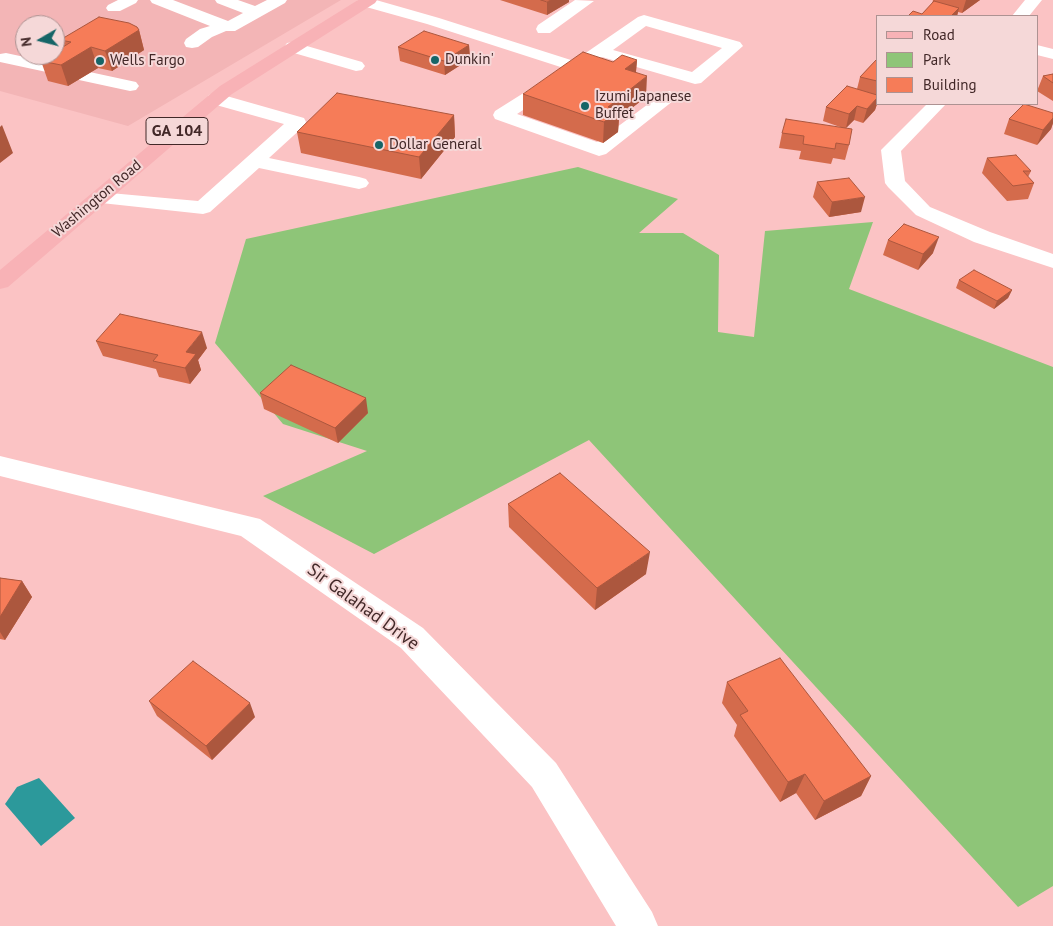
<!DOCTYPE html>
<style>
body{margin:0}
#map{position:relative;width:1053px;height:926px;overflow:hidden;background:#fbc3c4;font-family:"PT Sans",sans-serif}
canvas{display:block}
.legend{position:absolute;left:876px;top:15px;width:162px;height:90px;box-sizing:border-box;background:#f5d8d8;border:1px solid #ad9292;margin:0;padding:6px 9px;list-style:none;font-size:15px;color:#422828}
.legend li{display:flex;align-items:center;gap:10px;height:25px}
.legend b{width:25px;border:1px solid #ad9292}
.north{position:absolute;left:15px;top:15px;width:50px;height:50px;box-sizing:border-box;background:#f5d8d8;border:1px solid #ad9292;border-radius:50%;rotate:262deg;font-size:14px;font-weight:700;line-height:20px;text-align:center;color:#422828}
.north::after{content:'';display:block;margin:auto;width:18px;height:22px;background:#166567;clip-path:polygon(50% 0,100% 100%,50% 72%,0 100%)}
</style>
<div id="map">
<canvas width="1053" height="926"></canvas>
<ul class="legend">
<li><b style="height:6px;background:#f8b2b6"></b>Road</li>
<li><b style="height:14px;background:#8ec578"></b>Park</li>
<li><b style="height:14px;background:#f67c58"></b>Building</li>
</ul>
<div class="north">N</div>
</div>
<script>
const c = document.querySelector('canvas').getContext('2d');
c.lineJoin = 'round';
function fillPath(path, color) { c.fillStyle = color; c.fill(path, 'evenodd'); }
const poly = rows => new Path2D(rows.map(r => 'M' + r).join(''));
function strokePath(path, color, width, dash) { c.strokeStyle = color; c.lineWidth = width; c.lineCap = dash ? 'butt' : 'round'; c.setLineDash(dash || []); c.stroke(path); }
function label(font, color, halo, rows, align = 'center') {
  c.font = font + ' "PT Sans",sans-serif'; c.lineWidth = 4; c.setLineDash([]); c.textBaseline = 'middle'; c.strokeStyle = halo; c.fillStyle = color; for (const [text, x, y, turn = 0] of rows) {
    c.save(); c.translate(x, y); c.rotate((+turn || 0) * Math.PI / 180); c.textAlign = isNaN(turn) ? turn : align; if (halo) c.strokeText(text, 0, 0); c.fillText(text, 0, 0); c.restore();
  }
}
fillPath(poly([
 [0,0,341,0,128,126,0,91],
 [25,25,55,25,55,55,25,55]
]), '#f3b5b6');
fillPath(poly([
 [578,167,678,199,639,233,683,233,719,255,718,332,754,337,765,231,873,222,849,289,1053,367,1053,886,1018,907,589,440,374,554,263,496,367,451,283,424,215,343,246,239]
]), '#8ec578');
fillPath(poly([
 [39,778,75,818,41,846,5,804,17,787]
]), '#2c999b');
fillPath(poly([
 [118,0,138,0,136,3,120,11,108,11,106,8,108,5,118,0],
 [150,0,173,0,228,21,243,13,217,3,215,0,238,0,255,6,267,0,287,0,285,3,235,31,226,31,212,37,198,47,192,48,186,47,184,43,186,39,200,29,210,26,152,3,150,0],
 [358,0,376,0,439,18,574,61,638,17,644,15,740,42,743,46,701,83,695,84,602,57,582,71,576,72,427,24,359,5,357,2,358,0],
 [646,26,722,48,692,72,613,50,646,26],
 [575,0,594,1,550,33,538,33,536,29,538,25,575,0],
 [1025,0,1042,0,1029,16,1012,16,1025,0],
 [293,42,362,62,365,66,362,70,356,71,287,51,284,47,287,43,293,42],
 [1037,45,1053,49,1053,59,1037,55,1037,45],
 [6,53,71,67,74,71,71,75,65,76,0,62,0,54,6,53],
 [85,71,136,82,139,86,136,90,130,91,79,80,76,76,79,72,85,71],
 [555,76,561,77,564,81,561,85,517,114,597,142,663,93,669,91,675,93,678,97,606,154,599,156,495,119,493,115,495,111,549,77,555,76],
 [216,93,304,118,306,122,304,126,269,158,359,177,366,179,369,183,366,187,359,189,259,168,210,212,203,214,92,202,89,198,92,194,99,192,198,201,284,124,209,103,207,99,209,95,216,93],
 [927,104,946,104,901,151,905,181,930,207,990,232,1053,254,1053,268,974,242,916,215,888,187,885,183,881,150,927,104],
 [0,456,260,519,423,628,556,763,652,912,658,926,616,926,532,787,401,648,241,536,0,476,0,456]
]), '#fff');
fillPath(poly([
 [358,0,377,0,375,3,232,94,8,287,0,289,0,270,220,86,358,0]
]), '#f8b2b6');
fillPath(poly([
 [500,0,569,0,569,2,547,15],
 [933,0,980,0,962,13,958,12,957,16,922,14,932,4],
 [139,30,144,50,112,71,98,68,68,86,48,81,41,61,62,48,60,40],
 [469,45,470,59,445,75,400,61,398,47],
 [877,59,877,104,875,110,863,123,854,120,846,128,849,145,845,160,833,158,831,164,799,159,801,151,779,148,782,133,843,128,823,121,826,107,857,89,860,77],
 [637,60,636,72,646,97,619,118,618,132,603,143,523,115,523,94,613,62],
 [1053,74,1053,101,1037,91,1043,76],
 [1053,113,1053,123,1051,129,1037,145,1004,134,1009,119],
 [454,115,455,137,421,179,301,153,297,132],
 [987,158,1031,171,1028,177,1034,183,1028,199,1007,201,982,173],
 [817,182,861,212,829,217,813,197],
 [888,240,933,253,918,270,883,255],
 [959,280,1012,290,1008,298,994,309,956,288],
 [96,341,207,348,198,360,201,370,190,384,159,377,156,369,103,356],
 [260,393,368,413,338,443,264,409],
 [508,504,646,574,595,610,509,527],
 [0,578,22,581,32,597,5,640,0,639],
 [727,682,871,776,861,796,815,820,796,793,780,802,734,736,737,725,722,703],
 [149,701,255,717,212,760,157,716]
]), '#d46b4c');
fillPath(poly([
 [551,0,569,0,569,2,547,15,547,2],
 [966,0,980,0,962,13],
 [959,8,957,16,951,16],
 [139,30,144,50,112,71,105,51],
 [469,45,470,59,445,75,444,61],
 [91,47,98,68,68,86,61,65],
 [637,60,635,81,625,69],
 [647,76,646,97,619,118,618,132,603,143,604,122,608,107],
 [877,98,877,104,875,110,863,123,867,109],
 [857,106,854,120,846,128,849,114],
 [454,115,455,137,421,179,419,157],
 [1053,118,1053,123,1051,129,1037,145,1043,130],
 [2,125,13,153,0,163,0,127],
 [865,197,861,212,829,217,832,202],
 [939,237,933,253,918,270,923,254],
 [1012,290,1008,298,994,309,997,301],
 [202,332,207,348,198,360,201,370,190,384,185,368,186,352],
 [366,398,368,413,338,443,335,428],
 [650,552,646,574,595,610,597,588],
 [22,581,32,597,5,640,0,632,0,617],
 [250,703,255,717,212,760,206,746],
 [805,774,796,793,780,802,788,782],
 [871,776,861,796,815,820,824,801]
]), '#ac573e');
const building = poly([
 [541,0,551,0,547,2,541,0],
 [934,1,959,8,951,16,908,16,913,11,922,14,934,1],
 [99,17,129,23,137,27,139,30,105,51,91,47,61,65,41,61,50,55,55,55,55,52,71,42,60,40,99,17],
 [424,31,469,45,444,61,398,47,424,31],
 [583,52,613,62,622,55,637,60,625,69,647,76,608,107,619,110,604,122,523,94,583,52],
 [877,59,877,81,860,77,877,59],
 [1053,74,1053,83,1043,76,1053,74],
 [847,86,877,95,877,98,867,109,857,106,849,114,826,107,847,86],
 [337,93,454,115,419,157,297,132,337,93],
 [1024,104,1053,113,1053,118,1043,130,1009,119,1024,104],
 [786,119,852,129,849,145,836,143,835,149,803,144,804,136,782,133,786,119],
 [1016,155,1031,171,1023,171,1034,183,1013,186,987,158,1016,155],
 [849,178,865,197,832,202,817,182,849,178],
 [904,224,939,237,923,254,888,240,904,224],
 [974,270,1012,290,997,301,959,280,974,270],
 [120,314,202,332,186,352,196,354,185,368,153,361,158,355,96,341,120,314],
 [291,365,366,398,335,428,260,393,291,365],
 [560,473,650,552,597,588,508,504,560,473],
 [0,578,22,581,0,617,0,578],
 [780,658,871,776,824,801,805,774,788,782,740,715,748,711,727,682,780,658],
 [193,661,250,703,206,746,149,701,193,661]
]);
fillPath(building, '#f67c58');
strokePath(building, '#ac573e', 1);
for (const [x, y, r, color] of [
 [435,60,5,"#166567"],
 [100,61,5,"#166567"],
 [585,106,5,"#166567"],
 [379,145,5,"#166567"]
]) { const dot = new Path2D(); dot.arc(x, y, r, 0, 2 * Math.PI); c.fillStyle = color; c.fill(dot); strokePath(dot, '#f5d8d8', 2); }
label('15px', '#422828', '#f5d8d8', [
 ["Dunkin'",445,60],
 ["Wells Fargo",110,61],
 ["Izumi Japanese",595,97],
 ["Buffet",595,114],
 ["Dollar General",389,145]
], 'left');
label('15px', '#422828', '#f5d8d8', [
 ["Washington Road",97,199,-40]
]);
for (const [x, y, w] of [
 [177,131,62]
]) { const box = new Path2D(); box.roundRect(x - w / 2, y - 13.5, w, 27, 4); c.fillStyle = '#f5d8d8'; c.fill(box); strokePath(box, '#422828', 1); }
label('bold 16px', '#422828', null, [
 ["GA 104",177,131]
]);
label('18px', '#422828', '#f5d8d8', [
 ["Sir Galahad Drive",363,607,36]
]);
</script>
